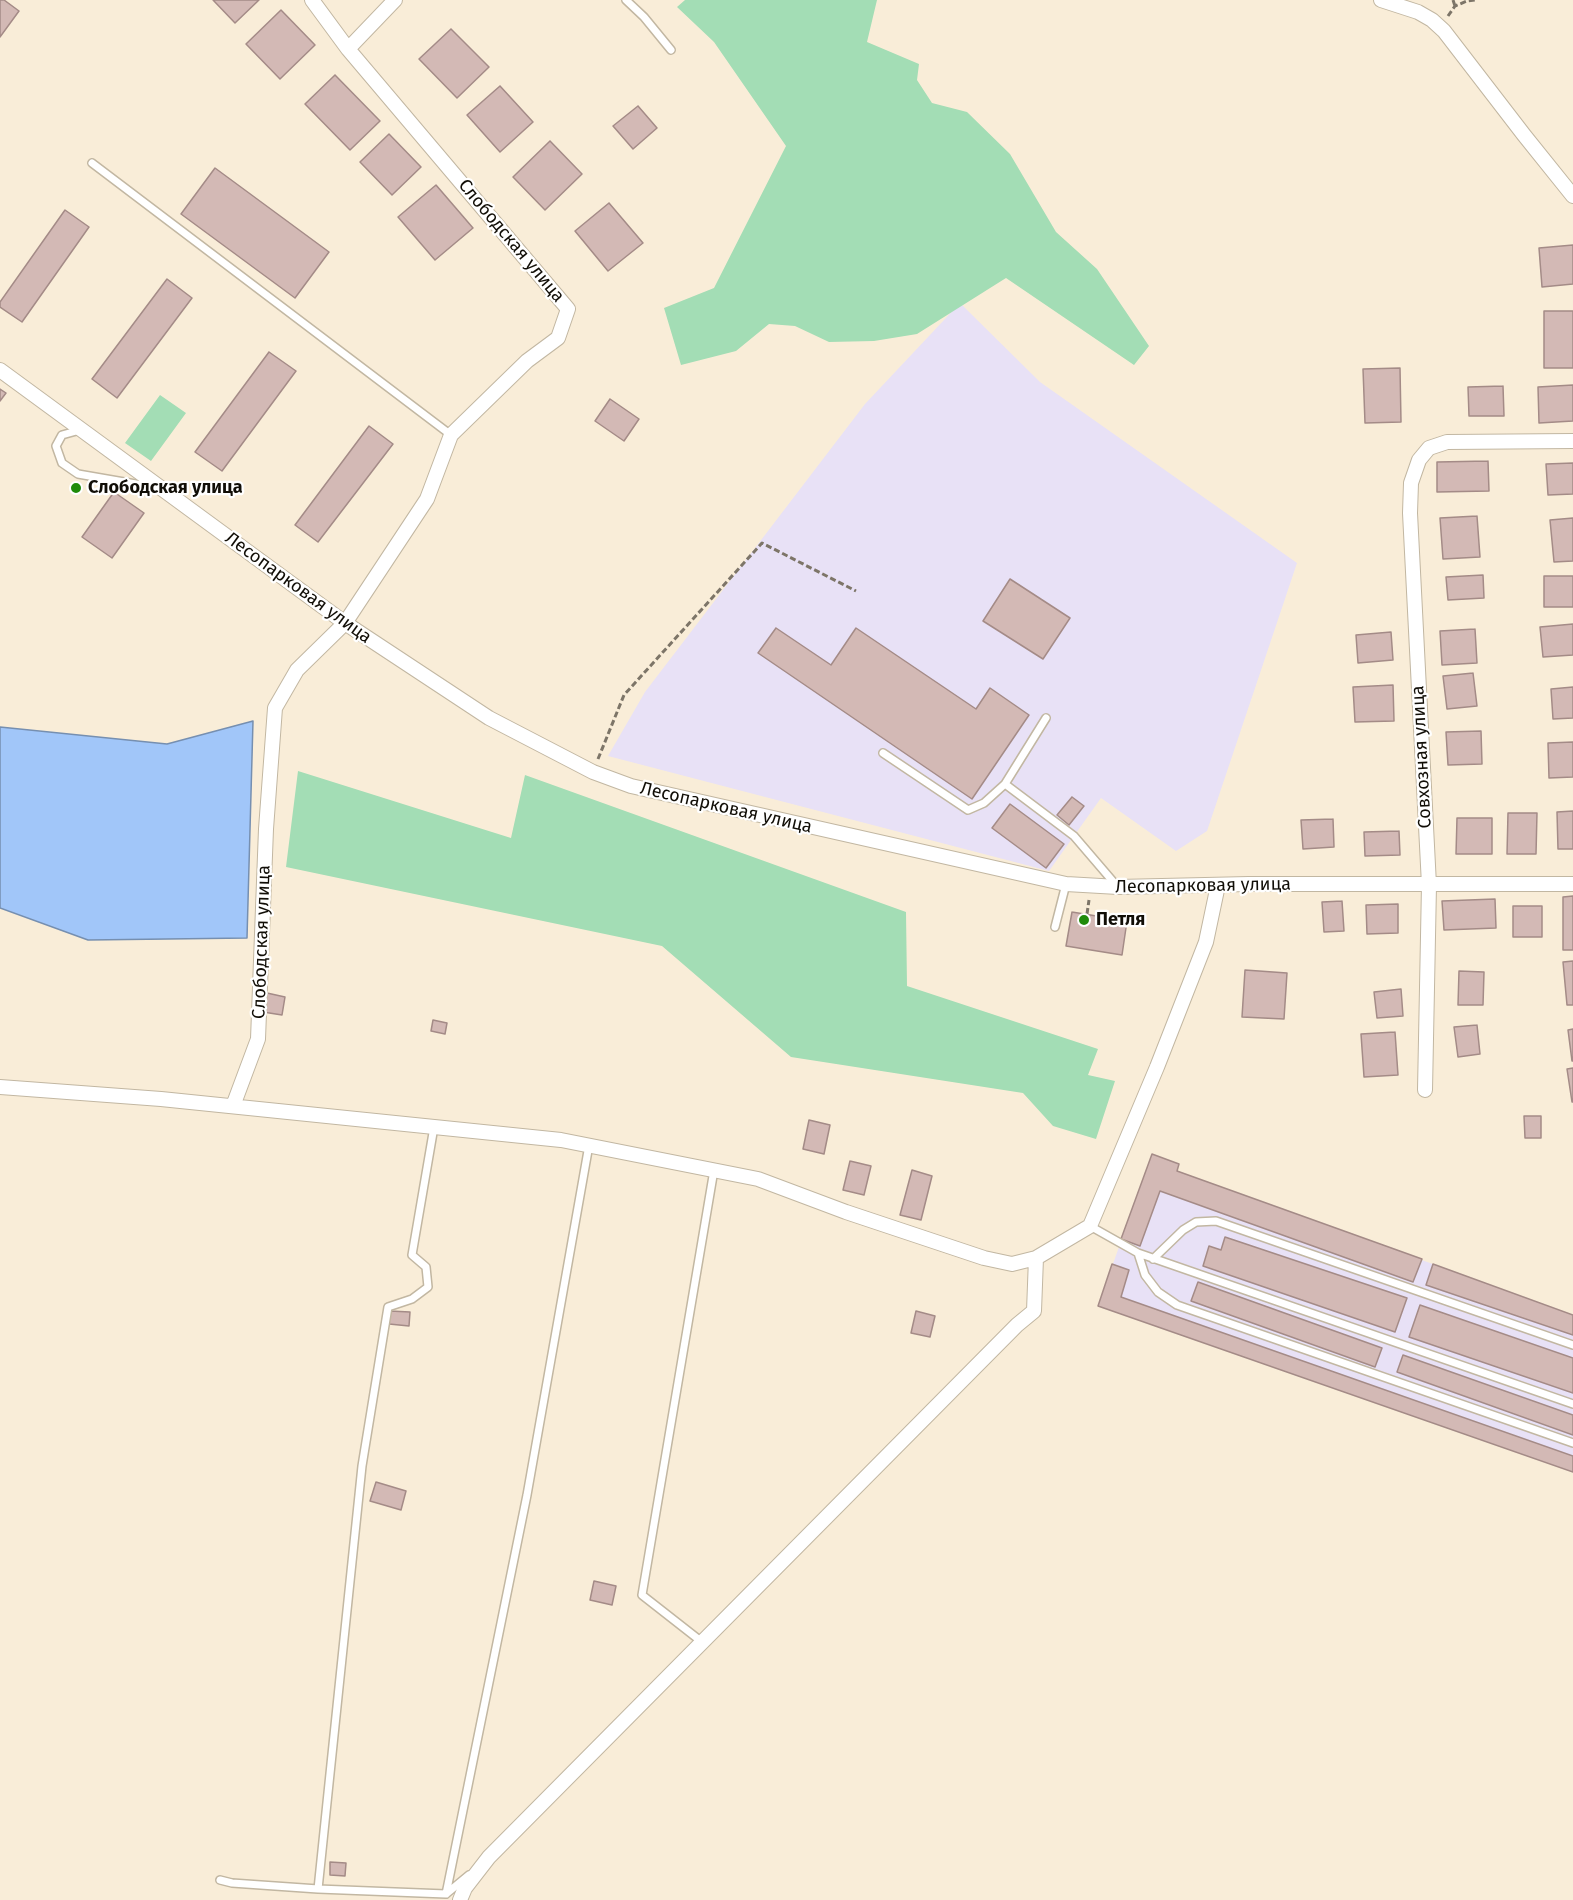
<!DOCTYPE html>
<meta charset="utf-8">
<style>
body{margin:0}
canvas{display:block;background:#f9edd8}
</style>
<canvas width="1573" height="1900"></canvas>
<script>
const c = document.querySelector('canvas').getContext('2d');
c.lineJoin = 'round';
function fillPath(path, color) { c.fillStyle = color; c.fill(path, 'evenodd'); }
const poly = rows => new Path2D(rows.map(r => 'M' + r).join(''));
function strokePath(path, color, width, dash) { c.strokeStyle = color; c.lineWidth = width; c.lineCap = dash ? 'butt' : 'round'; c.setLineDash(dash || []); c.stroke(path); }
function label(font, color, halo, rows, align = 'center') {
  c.font = font + ' "Fira Sans",sans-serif'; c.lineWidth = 4.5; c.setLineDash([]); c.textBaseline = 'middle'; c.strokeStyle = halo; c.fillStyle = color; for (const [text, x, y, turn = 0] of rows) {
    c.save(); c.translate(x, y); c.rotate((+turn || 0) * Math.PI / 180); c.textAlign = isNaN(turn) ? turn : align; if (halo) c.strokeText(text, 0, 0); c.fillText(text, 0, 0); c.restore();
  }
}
fillPath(poly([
 [960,303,1040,382,1297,563,1207,831,1176,851,1101,798,1049,871,608,756,645,692,865,404],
 [1152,1154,1179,1164,1177,1171,1573,1315,1573,1472,1098,1306]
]), '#e8e1f6');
fillPath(poly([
 [685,0,877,0,867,42,919,64,917,80,932,103,967,112,1010,154,1056,232,1097,269,1149,346,1134,365,1006,278,917,334,874,341,829,342,795,326,769,324,736,351,681,365,664,308,714,288,786,146,714,42,677,7],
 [160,395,186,413,151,461,125,443],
 [298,771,511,838,525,775,906,912,907,986,1098,1049,1088,1075,1115,1081,1096,1139,1053,1126,1023,1093,791,1057,662,946,286,867]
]), '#a3ddb5');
const water = poly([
 [253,721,247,938,88,940,0,908,0,727,167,744,253,721]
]);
fillPath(water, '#a1c6f9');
strokePath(water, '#768fb0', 1.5);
const building = poly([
 [0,0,4,0,19,11,0,37,0,0],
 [213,0,259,0,235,23,213,0],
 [281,10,315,45,280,79,246,44,281,10],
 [451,29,489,67,457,98,419,59,451,29],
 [335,75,380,121,350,150,305,104,335,75],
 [500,86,533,122,500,152,467,115,500,86],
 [638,106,657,128,633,149,613,126,638,106],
 [389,134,421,167,392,195,360,162,389,134],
 [550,141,582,174,545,210,513,177,550,141],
 [215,168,329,252,295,298,181,214,215,168],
 [436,185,473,228,435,260,398,217,436,185],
 [609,203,643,243,608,271,575,231,609,203],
 [65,210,89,227,22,322,0,307,0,302,65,210],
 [1573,245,1573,284,1542,287,1539,248,1573,245],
 [167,279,192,298,117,398,92,379,167,279],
 [1544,311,1573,311,1573,368,1544,368,1544,311],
 [269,352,296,371,222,471,195,452,269,352],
 [1400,368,1401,422,1365,423,1363,369,1400,368],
 [1573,385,1573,421,1539,423,1538,387,1573,385],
 [1503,386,1504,416,1469,416,1468,387,1503,386],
 [0,389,6,393,0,401,0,389],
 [610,399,639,419,624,441,595,421,610,399],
 [369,426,393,444,318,542,295,525,369,426],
 [1488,461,1489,491,1437,492,1437,462,1488,461],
 [1573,463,1573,494,1548,495,1546,464,1573,463],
 [114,492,144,513,112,558,82,537,114,492],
 [1477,516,1480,557,1443,559,1440,518,1477,516],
 [1573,518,1573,561,1554,562,1550,520,1573,518],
 [1483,575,1484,598,1448,600,1446,577,1483,575],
 [1544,576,1573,576,1573,607,1544,607,1544,576],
 [1010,579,1070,618,1043,659,983,621,1010,579],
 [1573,624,1573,655,1543,657,1540,627,1573,624],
 [776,628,831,665,856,628,976,709,990,688,1029,715,972,799,758,653,776,628],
 [1475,629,1477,663,1442,665,1440,631,1475,629],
 [1391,632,1393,660,1358,663,1356,635,1391,632],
 [1473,673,1477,706,1447,709,1443,676,1473,673],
 [1393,685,1394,721,1355,722,1353,687,1393,685],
 [1573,687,1573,718,1553,719,1551,689,1573,687],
 [1481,731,1482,764,1448,765,1446,732,1481,731],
 [1573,742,1573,777,1549,778,1548,743,1573,742],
 [1072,797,1084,806,1069,825,1057,815,1072,797],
 [1010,804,1064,844,1046,868,992,828,1010,804],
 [1573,811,1573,849,1558,849,1557,812,1573,811],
 [1508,813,1537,813,1536,854,1507,854,1508,813],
 [1457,818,1492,818,1492,854,1456,854,1457,818],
 [1333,819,1334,847,1303,849,1301,820,1333,819],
 [1399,831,1400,855,1365,856,1364,832,1399,831],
 [1573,896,1573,950,1563,950,1563,897,1573,896],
 [1495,899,1496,928,1444,930,1442,901,1495,899],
 [1342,901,1344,931,1324,932,1322,902,1342,901],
 [1398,904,1398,933,1367,934,1366,905,1398,904],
 [1513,906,1542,906,1542,937,1513,937,1513,906],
 [1072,912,1127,921,1122,955,1066,946,1072,912],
 [1573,961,1573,1005,1567,1005,1563,962,1573,961],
 [1245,970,1287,973,1284,1019,1242,1017,1245,970],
 [1459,971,1484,972,1483,1005,1458,1005,1459,971],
 [1401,989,1403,1016,1377,1018,1374,992,1401,989],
 [267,993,285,997,282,1015,263,1012,267,993],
 [433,1020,447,1023,445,1034,431,1031,433,1020],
 [1477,1025,1480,1054,1458,1057,1454,1027,1477,1025],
 [1573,1029,1573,1061,1572,1061,1568,1030,1573,1029],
 [1395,1032,1398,1075,1364,1077,1361,1034,1395,1032],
 [1573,1068,1573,1102,1572,1102,1567,1069,1573,1068],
 [1524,1116,1541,1116,1541,1138,1525,1138,1524,1116],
 [809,1120,830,1125,824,1154,803,1149,809,1120],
 [1152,1154,1179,1164,1177,1171,1422,1259,1413,1282,1160,1191,1140,1246,1121,1239,1152,1154],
 [850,1161,871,1166,864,1195,843,1190,850,1161],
 [912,1170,932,1176,921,1220,900,1215,912,1170],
 [1225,1237,1407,1298,1395,1332,1203,1266,1209,1246,1221,1250,1225,1237],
 [1112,1264,1129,1270,1121,1297,1573,1456,1573,1472,1098,1306,1112,1264],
 [1433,1264,1573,1315,1573,1335,1426,1285,1433,1264],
 [1198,1282,1382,1348,1375,1367,1191,1301,1198,1282],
 [1420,1305,1573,1358,1573,1393,1409,1337,1420,1305],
 [390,1311,410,1312,409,1326,389,1324,390,1311],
 [916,1311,935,1316,930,1337,911,1333,916,1311],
 [1403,1355,1573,1415,1573,1435,1397,1372,1403,1355],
 [376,1482,406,1491,401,1510,370,1501,376,1482],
 [594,1581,616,1586,612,1605,590,1600,594,1581],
 [330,1862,346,1863,345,1876,330,1875,330,1862]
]);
fillPath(building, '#d3b9b5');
strokePath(building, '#a48b87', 1.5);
const lane = poly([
 [626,0,644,17,671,50],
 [92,163,451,435],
 [80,430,62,435,56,446,62,463,78,474,153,487],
 [1046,718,1005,784,1074,836,1116,885],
 [883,753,968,810,984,803,1005,784],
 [1055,927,1066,884],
 [1090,1226,1138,1253,1145,1275,1158,1292,1177,1305,1573,1443],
 [1138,1253,1573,1404],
 [1153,1259,1183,1230,1196,1222,1216,1221,1573,1345],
 [702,1642,642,1595,714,1170],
 [220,1880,232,1883,318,1889,446,1894,469,1875],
 [318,1889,362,1466,388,1307,412,1299,428,1287,426,1267,412,1255,434,1127],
 [446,1894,527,1495,589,1145]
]);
const street = poly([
 [1381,0,1418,12,1432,20,1444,31,1524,135,1573,196],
 [348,49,395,0],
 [0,370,345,623,489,718,593,772,631,786,1066,884,1118,887,1249,884,1573,884],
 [0,1087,161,1099,561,1140,758,1179,846,1212,984,1258,1012,1264,1036,1258,1090,1226,1157,1067,1206,942,1218,885],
 [1425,1090,1429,885,1410,513,1411,483,1419,460,1429,448,1447,442,1573,441],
 [233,1106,258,1039,266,829,275,708,297,670,345,623,427,499,451,435,527,361,558,338,568,309,348,49,312,0],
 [460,1900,465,1888,489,1857,1017,1325,1034,1311,1036,1258]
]);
strokePath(lane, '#c2b7a2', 10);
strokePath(street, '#c2b7a2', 16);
strokePath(poly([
 [1453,0,1455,6],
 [1448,16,1455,6,1467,1,1475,0],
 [598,759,624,695,762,543,856,591],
 [1087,914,1089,900]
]), '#7d7568', 3, [6, 3]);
strokePath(lane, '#fff', 7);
strokePath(street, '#fff', 14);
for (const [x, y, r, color] of [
 [76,488,6,"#1f8b0a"],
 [1084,920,6,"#1f8b0a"]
]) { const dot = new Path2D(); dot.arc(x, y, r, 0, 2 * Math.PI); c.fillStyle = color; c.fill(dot); strokePath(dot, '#fff', 2); }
label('18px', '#110e07', '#fff', [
 ["Слободская улица",511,241,50],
 ["Лесопарковая улица",298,588,36],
 ["Совхозная улица",1422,757,-93],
 ["Лесопарковая улица",726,808,13],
 ["Лесопарковая улица",1203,886,-1],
 ["Слободская улица",262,942,-88]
]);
label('bold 18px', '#110e07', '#fff', [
 ["Слободская улица",88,488],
 ["Петля",1096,920]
], 'left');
</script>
